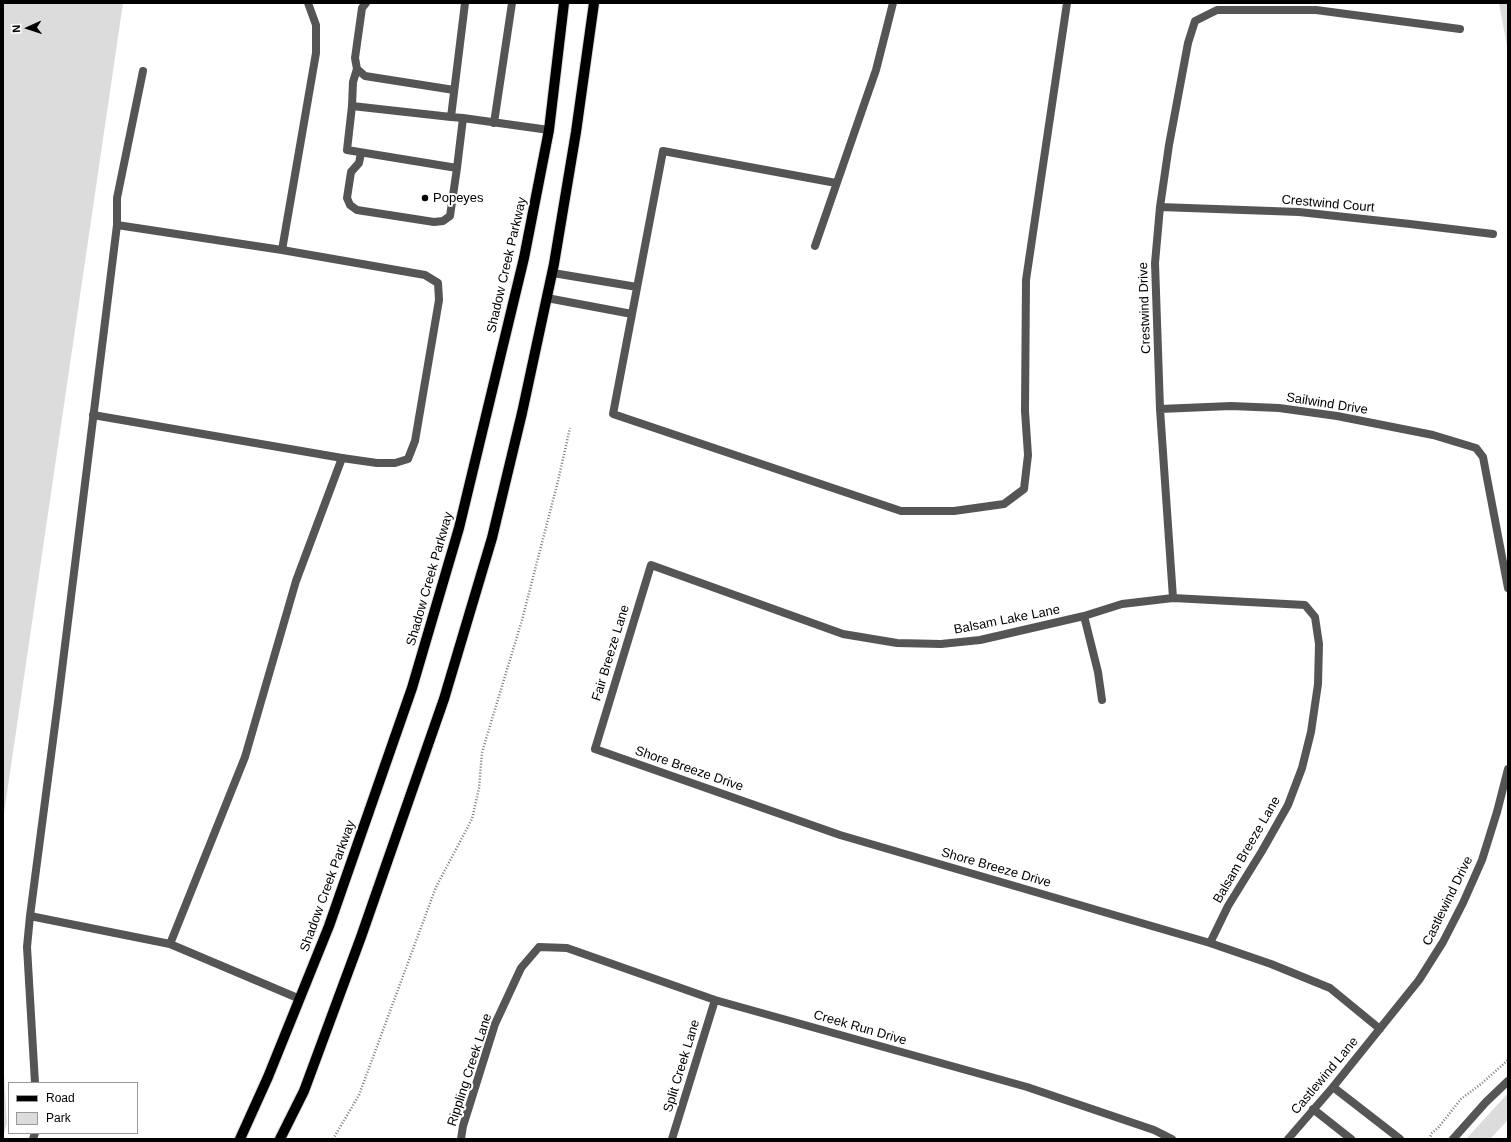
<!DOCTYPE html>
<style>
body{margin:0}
#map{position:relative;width:1511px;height:1142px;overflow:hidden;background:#fff;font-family:Helvetica,sans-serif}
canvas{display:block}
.frame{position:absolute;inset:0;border:4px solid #000;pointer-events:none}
.legend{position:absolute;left:8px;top:1082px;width:130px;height:52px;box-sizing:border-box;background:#fff;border:1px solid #999;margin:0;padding:5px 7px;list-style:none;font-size:12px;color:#000}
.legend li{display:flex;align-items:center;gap:8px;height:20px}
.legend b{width:20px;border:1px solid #999}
.north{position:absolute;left:8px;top:8px;width:40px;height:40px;-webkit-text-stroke:3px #fff;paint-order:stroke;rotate:267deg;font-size:11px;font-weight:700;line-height:16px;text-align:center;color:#000}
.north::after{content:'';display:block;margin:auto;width:14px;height:18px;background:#000;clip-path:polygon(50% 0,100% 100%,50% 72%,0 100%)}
</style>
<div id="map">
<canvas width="1511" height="1142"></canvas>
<div class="frame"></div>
<ul class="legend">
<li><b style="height:5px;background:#000"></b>Road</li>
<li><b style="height:11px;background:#dcdcdc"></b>Park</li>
</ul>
<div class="north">N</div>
</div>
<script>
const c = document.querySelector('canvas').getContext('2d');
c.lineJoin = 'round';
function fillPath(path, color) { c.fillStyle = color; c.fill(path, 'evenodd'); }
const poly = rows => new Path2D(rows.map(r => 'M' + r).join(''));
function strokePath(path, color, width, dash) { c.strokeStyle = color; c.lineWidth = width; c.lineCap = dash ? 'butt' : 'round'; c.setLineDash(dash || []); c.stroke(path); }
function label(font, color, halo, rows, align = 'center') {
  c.font = font + ' Helvetica,sans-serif'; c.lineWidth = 4; c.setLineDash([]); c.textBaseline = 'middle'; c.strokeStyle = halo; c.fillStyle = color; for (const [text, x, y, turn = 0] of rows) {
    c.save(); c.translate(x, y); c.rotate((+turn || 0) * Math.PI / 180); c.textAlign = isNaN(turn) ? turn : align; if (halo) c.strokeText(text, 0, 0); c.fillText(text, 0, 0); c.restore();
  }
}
fillPath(poly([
 [3,3,123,3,3,820],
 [1499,3,1508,3,1508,51],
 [3,1059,7,1123,3,1137],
 [1508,1093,1508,1120,1490,1139,1466,1139]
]), '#dcdcdc');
const primary = poly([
 [240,1139,268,1077,329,926,412,688,459,528,524,258,549,130,564,3],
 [280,1139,304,1091,361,937,444,699,492,538,522,413,554,264,576,132,594,3]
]);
strokePath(primary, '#dbdbdb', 12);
strokePath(poly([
 [333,1139,359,1095,436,887,472,819,479,788,482,753,486,739,522,620,558,481,570,428],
 [1429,1139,1432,1133,1438,1128,1461,1099,1481,1084,1508,1060]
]), '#777', 2.5, [1, 2]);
strokePath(poly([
 [366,3,362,8,355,58,357,69,365,76,454,90],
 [357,69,353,82,352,106,347,150,457,168,463,118,549,130],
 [352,106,451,117],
 [463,118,451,117,465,3],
 [494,123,512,3],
 [361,153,359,163,351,172,347,198,350,205,357,210,434,222,443,221,450,216,457,168],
 [117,225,117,198,143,71],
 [93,415,342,458]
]), '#555', 8);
strokePath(poly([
 [836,183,663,151,613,414,901,511,954,511,1004,504,1024,489,1028,455,1025,411,1026,280,1067,3],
 [1160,207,1299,212,1410,224,1493,234],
 [815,246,876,70,893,3],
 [553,273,637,287],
 [547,298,632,314],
 [1160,409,1231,406,1279,408,1337,416,1433,435,1476,448,1483,457,1508,588],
 [1173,598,1160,409,1155,263,1160,207,1169,145,1188,43,1195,21,1217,10,1316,10,1460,29],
 [1084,616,1098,672,1102,700],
 [30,916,170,944,300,999],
 [1210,943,1228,906,1262,851,1288,805,1302,768,1311,732,1318,684,1319,644,1315,617,1305,605,1173,598,1122,604,1084,616,980,640,941,644,897,643,843,634,651,565,595,749,840,835,1210,943,1271,964,1330,988,1380,1029],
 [170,944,245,757,296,581,342,458,377,463,395,463,408,459,415,441,439,300,438,283,425,275,282,250],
 [35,1083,27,947,30,916,58,702,117,225,282,250,316,53,316,25,308,3],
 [1333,1087,1400,1139],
 [1313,1109,1351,1139],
 [33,1139,35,1133],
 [461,1139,463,1126,495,1024,521,968,539,947,567,948,715,1000,1027,1087,1154,1130,1172,1139],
 [672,1139,715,1000],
 [1288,1139,1333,1087,1419,980,1443,942,1463,903,1482,860,1497,812,1508,769]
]), '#555', 8);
strokePath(poly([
 [1453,1139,1486,1102,1508,1081]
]), '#555', 8);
strokePath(primary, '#000', 10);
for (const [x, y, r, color] of [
 [425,198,4,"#000"]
]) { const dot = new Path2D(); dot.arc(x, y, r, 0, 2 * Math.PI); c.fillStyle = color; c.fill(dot); strokePath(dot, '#fff', 1.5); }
label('13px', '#000', '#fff', [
 ["Popeyes",433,198]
], 'left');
label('13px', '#000', '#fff', [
 ["Crestwind Court",1328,204,5],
 ["Shadow Creek Parkway",507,265,-77],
 ["Crestwind Drive",1145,308,-92],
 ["Sailwind Drive",1327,404,9],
 ["Shadow Creek Parkway",430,579,-74],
 ["Balsam Lake Lane",1007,620,-11],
 ["Fair Breeze Lane",611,653,-73],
 ["Shore Breeze Drive",689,769,19],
 ["Balsam Breeze Lane",1247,850,-60],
 ["Shore Breeze Drive",996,868,16],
 ["Shadow Creek Parkway",328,886,-70],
 ["Castlewind Drive",1448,901,-64],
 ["Creek Run Drive",860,1028,16],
 ["Split Creek Lane",682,1066,-73],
 ["Rippling Creek Lane",470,1070,-72],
 ["Castlewind Lane",1325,1076,-50]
]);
</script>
